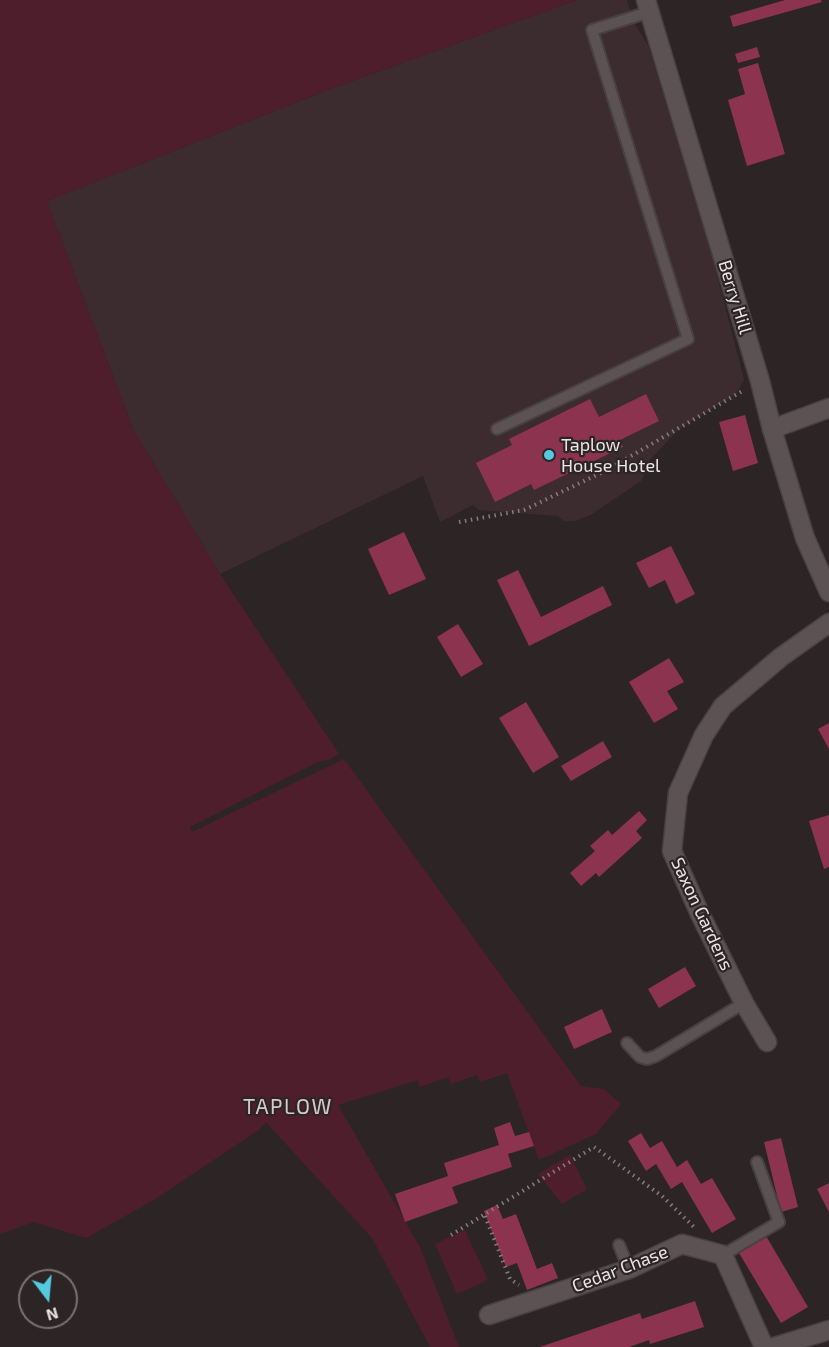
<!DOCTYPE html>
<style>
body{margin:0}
#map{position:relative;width:829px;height:1347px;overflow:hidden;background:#2d2426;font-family:"Exo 2",sans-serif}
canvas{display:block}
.north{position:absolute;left:18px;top:1269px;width:60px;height:60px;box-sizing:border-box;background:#2d2426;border:2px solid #797172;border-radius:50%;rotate:164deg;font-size:16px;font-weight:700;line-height:24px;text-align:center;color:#eae4e5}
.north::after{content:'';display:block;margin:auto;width:21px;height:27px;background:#56c9e0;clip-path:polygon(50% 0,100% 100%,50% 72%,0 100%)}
</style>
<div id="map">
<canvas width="829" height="1347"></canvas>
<div class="north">N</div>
</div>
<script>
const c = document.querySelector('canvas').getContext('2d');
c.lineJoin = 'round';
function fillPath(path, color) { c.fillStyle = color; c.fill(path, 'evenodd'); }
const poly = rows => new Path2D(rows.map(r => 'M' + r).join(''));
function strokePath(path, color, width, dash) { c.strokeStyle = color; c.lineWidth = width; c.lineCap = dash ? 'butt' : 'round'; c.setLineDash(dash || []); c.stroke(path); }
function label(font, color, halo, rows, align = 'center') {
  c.font = font + ' "Exo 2",sans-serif'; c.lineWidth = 4.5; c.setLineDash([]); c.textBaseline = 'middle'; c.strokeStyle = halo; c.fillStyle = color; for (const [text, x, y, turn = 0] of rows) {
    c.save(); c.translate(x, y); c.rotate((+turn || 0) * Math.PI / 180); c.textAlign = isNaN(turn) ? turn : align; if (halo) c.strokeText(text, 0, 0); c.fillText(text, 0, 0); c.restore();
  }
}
fillPath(poly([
 [577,0,627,0,634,23,648,45,713,259,744,380,736,394,679,429,648,462,645,474,641,481,592,514,576,521,564,521,557,516,479,510,473,505,440,522,423,476,220,574,134,431,47,201,333,88]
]), '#3c2c30');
fillPath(poly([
 [0,0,577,0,333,88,47,201,134,431,220,574,339,754,331,759,318,762,190,827,192,832,344,759,581,1086,604,1089,621,1104,596,1134,539,1160,507,1073,480,1082,477,1075,451,1084,448,1077,420,1087,418,1080,338,1105,420,1247,459,1347,430,1347,372,1238,266,1122,260,1129,154,1200,86,1238,34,1222,0,1234],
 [570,1155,587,1189,562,1204,538,1174],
 [465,1230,488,1280,457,1294,435,1244]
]), '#4f1e2d');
fillPath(poly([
 [785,0,821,0,822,2,733,27,730,16],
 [757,47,760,57,738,63,735,54],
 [758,63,785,154,747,166,728,100,745,94,738,69],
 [646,394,659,421,620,440,623,447,534,490,531,484,495,502,476,463,512,445,509,439,590,399,599,417],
 [745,415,758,463,733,471,719,422],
 [404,532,426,579,389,595,368,549],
 [671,546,695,594,676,604,665,580,649,588,636,563],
 [518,570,541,617,603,586,612,605,529,646,497,580],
 [458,624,483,664,461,677,437,637],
 [669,658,684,682,667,691,678,709,654,723,629,682],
 [526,702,559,757,533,773,499,718],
 [829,723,829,749,818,729],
 [603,741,612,757,571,781,561,766],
 [639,811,647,820,636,831,642,838,599,877,596,873,581,886,570,873,595,851,590,846,608,830,612,835],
 [829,815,829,867,824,869,809,821],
 [685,967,696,986,659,1008,648,989],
 [602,1009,612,1032,574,1049,564,1027],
 [510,1122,515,1136,529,1132,534,1146,508,1154,512,1167,452,1187,458,1203,405,1222,395,1194,448,1176,444,1163,499,1145,494,1128],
 [641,1133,650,1148,662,1141,677,1167,687,1160,701,1184,712,1178,736,1219,712,1233,682,1182,671,1189,656,1164,646,1171,628,1141],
 [781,1138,798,1207,781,1212,764,1142],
 [829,1183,829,1212,817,1189],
 [497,1205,503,1219,516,1214,537,1269,552,1263,558,1278,527,1290,517,1263,506,1267,484,1211],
 [766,1236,808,1307,781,1323,739,1253],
 [695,1301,704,1327,650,1344,649,1340,629,1347,540,1347,640,1313,642,1319]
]), '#8c3350');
const lane = poly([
 [497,429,688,339,592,30,649,12],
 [627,1043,640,1057,647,1059,656,1056,744,1003],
 [619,1245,629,1269],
 [723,1255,779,1222,757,1162]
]);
const street = poly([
 [772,429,829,408],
 [767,1042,744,1003,700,914,672,851,678,793,704,735,723,706,781,657,829,623],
 [489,1315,629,1269,682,1244,723,1255,764,1347],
 [774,1347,829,1330]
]);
const secondary = poly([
 [646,0,760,381,772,429,805,538,829,592]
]);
strokePath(lane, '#484142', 14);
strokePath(street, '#484142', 21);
strokePath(secondary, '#484142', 21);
strokePath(poly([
 [459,522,524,510,607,470,744,390],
 [485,1216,510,1279,519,1285],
 [451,1235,594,1147,662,1196,694,1227]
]), '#847d7e', 4, [1.5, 4.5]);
strokePath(lane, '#5c5254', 10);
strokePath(street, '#5c5254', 18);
strokePath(secondary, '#5c5254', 18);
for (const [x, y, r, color] of [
 [549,455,6,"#56c9e0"]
]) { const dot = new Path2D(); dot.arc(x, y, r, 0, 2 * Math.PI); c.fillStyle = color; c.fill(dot); strokePath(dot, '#2d2426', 2); }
label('18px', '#eae4e5', '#2d2426', [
 ["Berry Hill",735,297,73],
 ["Saxon Gardens",702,914,65],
 ["Cedar Chase",620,1269,-21]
]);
label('18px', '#eae4e5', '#2d2426', [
 ["Taplow",561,445],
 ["House Hotel",561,466]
], 'left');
c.letterSpacing = '1.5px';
label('21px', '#d6c9cc', '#2d2426', [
 ["TAPLOW",288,1107]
]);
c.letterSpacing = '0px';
</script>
